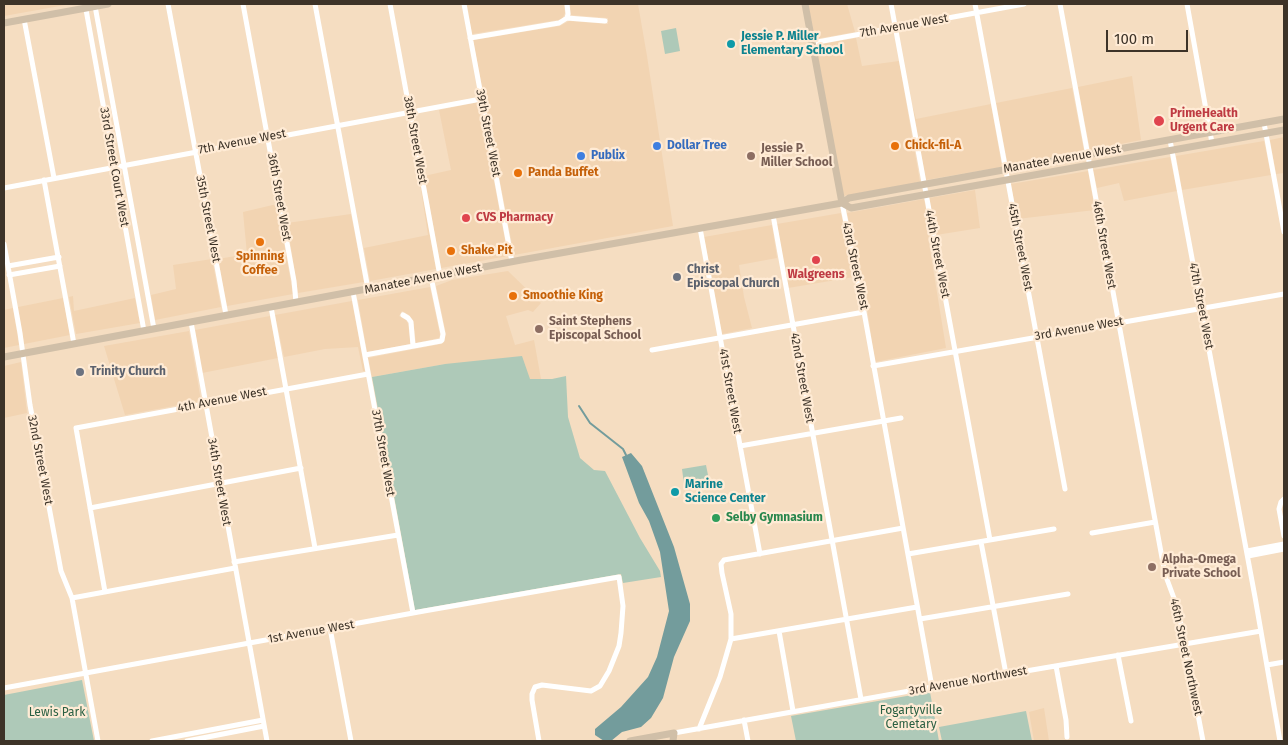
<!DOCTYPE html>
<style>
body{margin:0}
#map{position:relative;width:1288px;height:745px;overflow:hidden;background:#f5ddc1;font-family:"Fira Sans",sans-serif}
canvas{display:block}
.frame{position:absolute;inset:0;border:5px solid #3d3328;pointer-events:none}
.scale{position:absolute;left:1106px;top:30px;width:82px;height:22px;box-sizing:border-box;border:2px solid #3d3328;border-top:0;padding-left:6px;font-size:15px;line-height:18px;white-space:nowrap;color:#3d3328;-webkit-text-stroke:4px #ffebd5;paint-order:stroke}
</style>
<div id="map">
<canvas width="1288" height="745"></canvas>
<div class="frame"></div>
<div class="scale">100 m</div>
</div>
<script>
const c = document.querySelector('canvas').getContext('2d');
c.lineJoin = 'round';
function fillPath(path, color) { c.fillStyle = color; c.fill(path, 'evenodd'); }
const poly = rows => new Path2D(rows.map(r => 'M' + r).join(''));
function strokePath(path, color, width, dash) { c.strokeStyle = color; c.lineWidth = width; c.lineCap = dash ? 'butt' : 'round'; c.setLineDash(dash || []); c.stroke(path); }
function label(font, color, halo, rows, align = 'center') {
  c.font = font + ' "Fira Sans",sans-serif'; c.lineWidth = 4.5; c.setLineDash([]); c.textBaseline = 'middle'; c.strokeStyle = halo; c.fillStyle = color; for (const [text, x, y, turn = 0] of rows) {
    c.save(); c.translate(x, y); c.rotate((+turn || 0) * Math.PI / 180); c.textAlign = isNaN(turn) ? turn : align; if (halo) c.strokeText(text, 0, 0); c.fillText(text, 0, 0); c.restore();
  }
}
fillPath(poly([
 [4,4,71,4,4,16],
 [467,4,564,4,565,13,562,19,558,20,472,34],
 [570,4,638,4,647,56,673,226,514,255,473,40,560,26,569,21,608,24,608,18,571,15],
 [808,4,847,4,855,32,815,39],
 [856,38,862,66,899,61,920,182,843,196,816,45],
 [1132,76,1141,140,1090,150,1078,87],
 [1072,88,1084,151,1008,166,996,103],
 [479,102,508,256,441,268,424,176,451,170,439,110],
 [912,104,916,119,991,104,1002,167,926,180],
 [1284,137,1284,173,1276,174,1270,140],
 [1264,141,1271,175,1182,190,1176,156],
 [1170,157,1177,191,1124,201,1119,183,1097,188,1093,170],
 [1088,171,1095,210,1017,219,1011,184],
 [419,177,436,269,370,281,364,248,428,235],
 [975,190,980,228,936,235,929,198],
 [924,199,931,236,928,237,946,348,875,362,867,308,847,213],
 [277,204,293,294,227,306,218,259,247,254,243,212],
 [841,213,854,277,788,288,777,224],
 [351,214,364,282,298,293,287,223],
 [772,225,777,258,739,265,744,297,752,328,722,334,704,237],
 [212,259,221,307,155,320,151,295,176,289,173,265],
 [508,271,541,303,533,312,528,310,506,316,515,345,534,340,541,379,530,379,445,364,372,377,368,358,441,344,444,342,446,334,436,286,452,280],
 [430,287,440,335,439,338,416,343,413,321,409,315,402,311,399,316,406,320,408,324,411,344,367,352,358,300],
 [73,296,74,311,135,298,140,323,76,334,69,297],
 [63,298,70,335,24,344,18,307],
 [352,301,365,371,363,371,358,347,325,349,284,357,275,315],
 [13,308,19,345,4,348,4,310],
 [270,316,278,358,202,373,195,330],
 [189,331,201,401,125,415,104,346],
 [21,362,27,413,4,418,4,366],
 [1044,708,1049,741,1034,741,1029,712]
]), '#f2d4b2');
fillPath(poly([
 [676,28,680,51,665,54,661,31],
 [522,356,530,379,552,379,566,376,568,417,580,458,594,470,605,471,640,538,660,571,661,577,623,583,621,574,415,610,372,377,445,364],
 [706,465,709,480,684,484,682,469],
 [82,680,94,741,4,741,4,695],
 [930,692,939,741,796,741,791,716],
 [1026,711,1032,741,942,741,939,727]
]), '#aec9b8');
fillPath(poly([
 [631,453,642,466,674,547,690,604,690,621,674,657,663,698,651,718,641,727,622,732,611,741,604,741,595,735,595,729,621,707,648,677,657,657,669,611,660,552,649,521,639,503,622,457]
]), '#739c9c');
strokePath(poly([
 [579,406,590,423,623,449,626,455]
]), '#739c9c', 2);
strokePath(poly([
 [85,4,144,331],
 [168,4,226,315],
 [243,4,294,281,296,302],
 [315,4,368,289],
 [390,4,440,276],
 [464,4,512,262],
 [891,4,990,540],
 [975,4,1065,489],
 [1060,4,1165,574,1178,609,1203,741],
 [1187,4,1212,143],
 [95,6,154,329],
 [567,18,605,21],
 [567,18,568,14,567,4],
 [24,19,54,178],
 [470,38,559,23,567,18],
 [812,43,1024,4],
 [1264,123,1284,232],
 [1170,140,1255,597,1280,741],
 [44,180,74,344],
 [4,188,481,99],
 [842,203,864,312,932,687],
 [773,215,861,699],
 [700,228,760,554],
 [4,244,20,333,30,405,61,571,72,598,98,741],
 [8,266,59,257],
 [9,275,60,266],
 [353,292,413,613],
 [271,307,315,548],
 [403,315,408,318,411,322,413,346],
 [191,322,267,741],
 [652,350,864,312],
 [365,355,441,341,442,340,443,334,431,277],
 [873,366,1284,294],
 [740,446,901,418],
 [1284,499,1281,502,1279,509,1284,536],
 [90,508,301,468],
 [1092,533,1155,522],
 [981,542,1006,674],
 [1247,551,1284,544],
 [908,554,1054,529],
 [1248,556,1284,549],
 [234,562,398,535],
 [105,592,76,428,368,374],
 [72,598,235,568],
 [920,619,1068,594],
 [330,628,351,741],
 [779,631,793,711],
 [731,639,917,607],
 [1118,655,1131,721],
 [1267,665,1284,662],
 [1056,666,1066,720,1067,737],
 [4,688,424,611,619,577,623,606,621,633,619,646,609,671,600,686,591,691,542,685,535,687,532,694,532,700,539,741],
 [744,720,748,741],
 [699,729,720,677,731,639,731,614,722,573,721,564,724,560,903,528],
 [674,733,932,687,1261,631],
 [152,741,263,720],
 [187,741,264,726]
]), '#fff', 5);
strokePath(poly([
 [805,4,842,203],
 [4,23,108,4],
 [842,203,851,208,1284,130],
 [4,357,521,260,842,203,849,198,1284,119],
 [630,741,674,733,673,741]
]), '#d0bfa8', 7);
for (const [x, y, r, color] of [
 [731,44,5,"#0f9aa8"],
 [1159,121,6,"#e0444e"],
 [657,146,5,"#3f7fe0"],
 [895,146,5,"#e8710a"],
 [581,156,5,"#3f7fe0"],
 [751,156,5,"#8d6e63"],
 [518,173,5,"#e8710a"],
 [466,218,5,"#e0444e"],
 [260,242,5,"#e8710a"],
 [451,251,5,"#e8710a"],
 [816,260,5,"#e0444e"],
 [677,277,5,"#6b7280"],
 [513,296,5,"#e8710a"],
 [539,329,5,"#8d6e63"],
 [80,372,5,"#6b7280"],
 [675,492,5,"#0f9aa8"],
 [716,518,5,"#2e9e5b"],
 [1152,567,5,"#8d6e63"]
]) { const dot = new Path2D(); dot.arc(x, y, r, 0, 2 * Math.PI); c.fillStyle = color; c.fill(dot); strokePath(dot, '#ffebd5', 2); }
label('12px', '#3d3328', '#ffebd5', [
 ["7th Avenue West",904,26,-10],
 ["39th Street West",488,133,79],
 ["38th Street West",415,140,80],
 ["7th Avenue West",242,142,-11],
 ["Manatee Avenue West",1062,159,-10],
 ["33rd Street Court West",114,167,80],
 ["36th Street West",279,197,80],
 ["35th Street West",208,219,79],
 ["46th Street West",1104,245,80],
 ["45th Street West",1020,247,79],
 ["44th Street West",937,254,79],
 ["43rd Street West",855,266,78],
 ["Manatee Avenue West",423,279,-11],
 ["47th Street West",1201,306,79],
 ["3rd Avenue West",1079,329,-10],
 ["42nd Street West",802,378,80],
 ["41st Street West",730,391,80],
 ["4th Avenue West",222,400,-11],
 ["37th Street West",383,453,80],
 ["32nd Street West",40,460,79],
 ["34th Street West",219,482,80],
 ["1st Avenue West",311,632,-10],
 ["46th Street Northwest",1186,657,78],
 ["3rd Avenue Northwest",968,681,-10]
]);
label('bold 12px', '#0d838f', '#ffebd5', [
 ["Jessie P. Miller",741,37],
 ["Elementary School",741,51],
 ["Marine",685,485],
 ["Science Center",685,499]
], 'left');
label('bold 12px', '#be3a42', '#ffebd5', [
 ["PrimeHealth",1170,114],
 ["Urgent Care",1170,128],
 ["CVS Pharmacy",476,218],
 ["Walgreens",816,275,"center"]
], 'left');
label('bold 12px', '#366cbe', '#ffebd5', [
 ["Dollar Tree",667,146],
 ["Publix",591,156]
], 'left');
label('bold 12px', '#c56008', '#ffebd5', [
 ["Chick-fil-A",905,146],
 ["Panda Buffet",528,173],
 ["Shake Pit",461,251],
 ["Spinning",260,257,"center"],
 ["Coffee",260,271,"center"],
 ["Smoothie King",523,296]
], 'left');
label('bold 12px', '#785e54', '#ffebd5', [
 ["Jessie P.",761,149],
 ["Miller School",761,163],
 ["Saint Stephens",549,322],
 ["Episcopal School",549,336],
 ["Alpha-Omega",1162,560],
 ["Private School",1162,574]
], 'left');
label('bold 12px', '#5b616d', '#ffebd5', [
 ["Christ",687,270],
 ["Episcopal Church",687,284],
 ["Trinity Church",90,372]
], 'left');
label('bold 12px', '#27864d', '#ffebd5', [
 ["Selby Gymnasium",726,518]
], 'left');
label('12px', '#2b6043', '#ffebd5', [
 ["Fogartyville",911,711],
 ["Cemetary",911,725],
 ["Lewis Park",57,713]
]);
</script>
